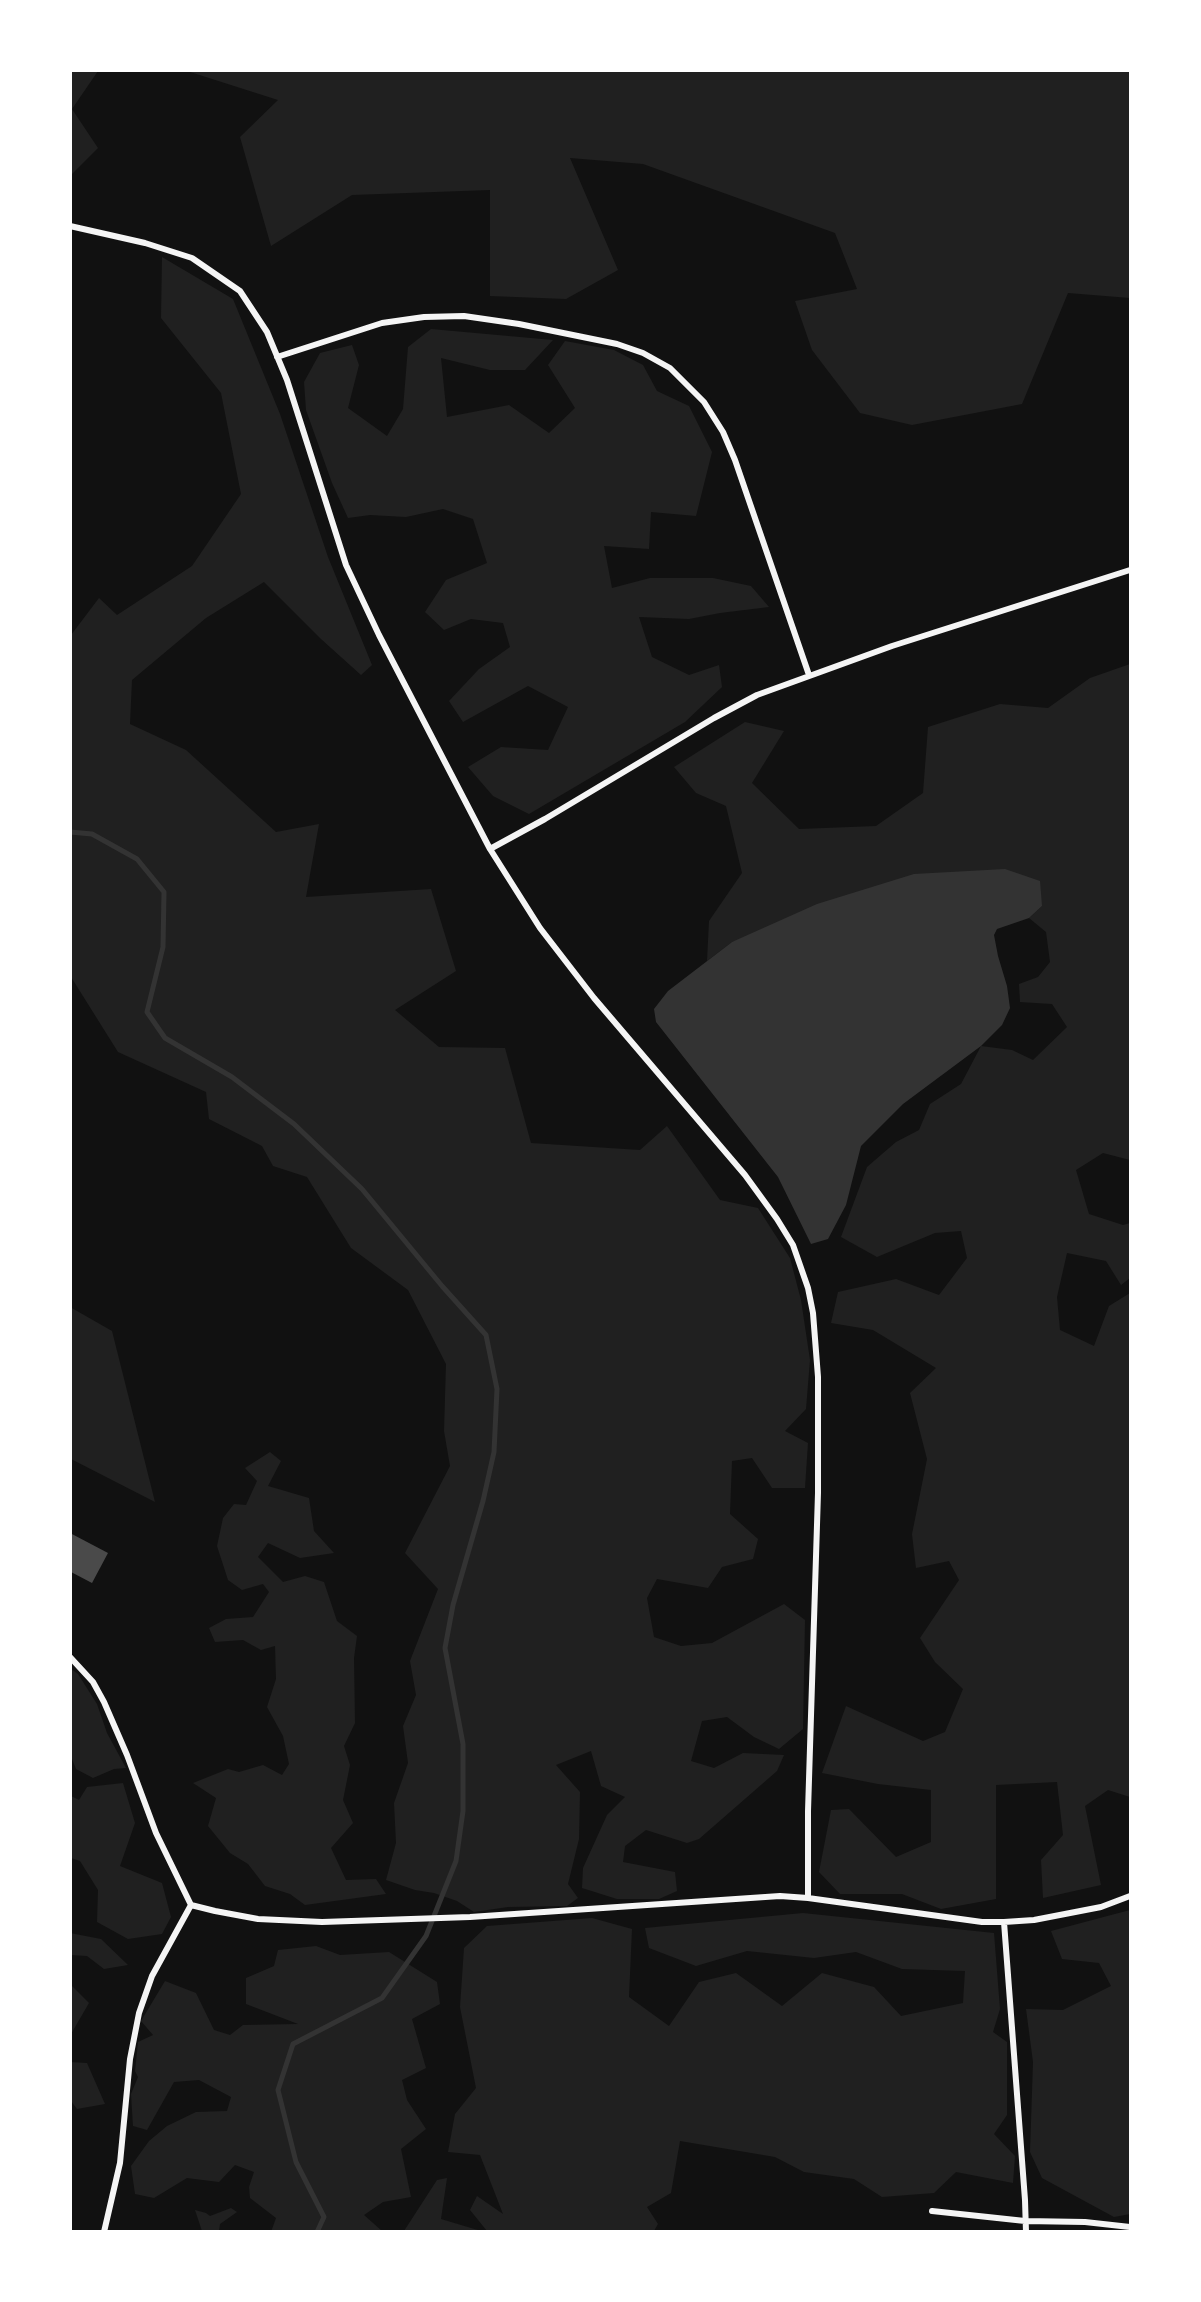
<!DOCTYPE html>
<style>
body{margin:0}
#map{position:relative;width:1201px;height:2302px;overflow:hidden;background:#111;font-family:"Titillium Web",sans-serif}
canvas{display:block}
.frame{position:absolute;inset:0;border:72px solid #fff;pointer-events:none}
</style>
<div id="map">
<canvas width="1201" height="2302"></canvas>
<div class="frame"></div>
</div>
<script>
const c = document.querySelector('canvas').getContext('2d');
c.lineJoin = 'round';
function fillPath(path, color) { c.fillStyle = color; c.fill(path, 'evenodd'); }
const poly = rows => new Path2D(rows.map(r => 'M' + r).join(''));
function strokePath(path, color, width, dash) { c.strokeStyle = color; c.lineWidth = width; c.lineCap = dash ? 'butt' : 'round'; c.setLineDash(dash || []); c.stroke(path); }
fillPath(poly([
 [71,70,98,71,72,109,98,148,71,175],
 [187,71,1130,71,1130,298,1068,293,1022,404,912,425,860,413,812,350,795,301,857,289,835,233,643,164,570,158,618,270,566,299,490,296,490,190,352,195,271,246,240,137,278,100],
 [162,257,233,299,280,414,328,557,372,665,361,675,321,639,264,582,206,618,132,680,130,724,186,750,276,832,319,824,306,897,431,889,456,971,395,1010,439,1047,505,1048,531,1143,640,1150,667,1126,720,1200,758,1208,790,1258,801,1300,810,1360,806,1409,785,1431,808,1443,805,1488,772,1488,752,1458,732,1461,730,1514,758,1539,753,1559,722,1567,708,1588,657,1579,647,1598,654,1637,681,1646,712,1643,784,1604,805,1620,803,1729,779,1749,754,1737,727,1717,702,1721,691,1761,714,1768,743,1753,784,1755,777,1771,699,1839,687,1843,646,1830,625,1846,623,1862,675,1872,677,1891,659,1899,617,1899,582,1888,583,1868,607,1815,625,1797,601,1786,591,1751,556,1765,580,1792,579,1839,568,1884,578,1898,567,1906,508,1907,474,1912,457,1901,434,1893,415,1890,386,1880,396,1843,394,1803,408,1763,403,1726,416,1695,410,1661,438,1589,405,1553,450,1466,444,1431,446,1364,408,1290,351,1248,307,1177,273,1166,262,1146,209,1119,206,1092,118,1052,71,977,71,635,99,598,117,615,192,566,241,494,221,393,161,318],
 [431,329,553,340,525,370,490,370,441,358,447,417,509,405,549,433,575,408,548,365,565,341,614,350,643,365,657,391,689,406,712,452,696,516,651,512,649,549,604,546,612,588,650,578,713,578,751,586,769,607,720,613,689,619,639,617,652,657,689,675,719,665,722,687,685,722,529,814,493,796,468,767,501,747,548,750,568,707,528,686,463,722,449,701,479,669,510,647,503,623,471,619,444,630,425,612,446,580,487,563,473,519,443,509,406,517,370,515,348,518,332,483,306,410,304,382,320,353,352,345,359,365,348,408,387,436,403,409,408,347],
 [1130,664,1130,1160,1103,1153,1076,1170,1089,1214,1123,1225,1130,1223,1130,1278,1121,1285,1106,1261,1067,1253,1057,1297,1060,1330,1094,1346,1109,1306,1130,1293,1130,1797,1108,1790,1085,1806,1101,1885,1043,1898,1041,1860,1063,1835,1057,1782,996,1785,996,1899,941,1909,902,1894,840,1894,819,1872,831,1810,849,1809,896,1857,931,1842,931,1790,878,1784,822,1773,846,1706,923,1741,945,1732,963,1689,935,1662,920,1638,959,1580,949,1561,916,1568,912,1534,927,1459,910,1393,936,1368,873,1330,831,1323,838,1292,896,1279,939,1295,967,1258,961,1231,935,1233,877,1257,841,1237,867,1167,896,1142,919,1130,930,1104,961,1084,981,1046,1012,1050,1033,1060,1067,1027,1052,1004,1020,1002,1019,984,1038,977,1050,962,1046,932,1029,918,1042,906,732,942,707,961,709,921,742,873,726,806,696,793,674,767,745,722,784,731,752,783,799,829,876,826,923,793,928,727,1000,704,1048,708,1090,678],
 [70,1307,112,1331,155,1502,71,1459],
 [270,1452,281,1461,268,1486,309,1498,314,1531,334,1553,300,1558,268,1543,258,1557,283,1582,305,1576,324,1582,337,1621,357,1636,354,1658,355,1723,344,1746,350,1765,343,1800,353,1823,331,1848,346,1880,376,1879,386,1894,305,1905,290,1894,265,1886,248,1864,230,1853,208,1826,216,1798,193,1783,228,1769,239,1772,263,1765,282,1775,289,1764,283,1736,267,1707,276,1679,275,1646,261,1650,243,1640,215,1642,209,1628,226,1619,253,1617,269,1592,263,1584,242,1590,228,1580,217,1546,223,1518,234,1504,246,1505,257,1481,245,1468],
 [70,1668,78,1674,97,1704,107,1733,126,1768,114,1769,93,1778,76,1769,70,1754],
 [123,1783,135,1823,120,1866,162,1883,171,1917,162,1934,128,1939,97,1922,98,1890,80,1861,71,1858,71,1796,79,1800,87,1787],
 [1130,1910,1130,2214,1114,2217,1042,2178,1030,2152,1033,2062,1026,2009,1063,2010,1111,1986,1099,1963,1062,1959,1051,1931],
 [803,1913,994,1933,1000,2009,993,2032,1007,2042,1007,2115,994,2134,1015,2156,1013,2183,956,2172,934,2193,882,2197,854,2179,804,2172,775,2157,680,2141,671,2193,647,2207,658,2224,654,2231,487,2231,470,2210,477,2196,503,2214,480,2155,448,2152,455,2114,476,2088,460,2007,464,1948,487,1926,592,1918,632,1929,629,1997,669,2026,699,1982,736,1973,782,2006,822,1973,874,1987,901,2016,963,2003,965,1971,902,1969,856,1952,814,1958,747,1951,696,1966,649,1948,645,1928],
 [70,1933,101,1939,128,1965,104,1969,87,1956,71,1955],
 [316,1946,340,1955,389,1952,437,1982,440,2004,412,2019,426,2068,402,2080,407,2100,426,2129,401,2149,411,2197,383,2202,364,2215,382,2231,271,2232,276,2218,250,2198,249,2187,254,2172,235,2165,219,2182,187,2178,154,2198,135,2194,131,2166,149,2141,167,2126,196,2112,227,2111,231,2097,199,2080,174,2082,147,2130,133,2126,131,2094,138,2077,135,2071,138,2042,153,2035,141,2021,165,1981,196,1993,214,2030,230,2035,243,2025,298,2024,246,2004,246,1978,274,1966,278,1950],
 [71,1985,89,2003,71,2034],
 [70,2062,87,2063,105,2104,77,2109,71,2101],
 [447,2178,441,2219,481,2231,404,2231,437,2180],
 [231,2208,237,2212,220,2224,219,2231,202,2231,195,2210,206,2213,210,2216]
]), '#202020');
fillPath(poly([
 [1005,869,1040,881,1042,906,1029,918,997,929,994,935,998,956,1007,986,1010,1008,1002,1025,981,1046,903,1104,861,1146,846,1205,828,1239,811,1244,778,1177,656,1022,654,1009,668,991,732,942,817,904,914,874]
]), '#333');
strokePath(poly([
 [70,832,92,834,137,859,164,892,163,947,147,1012,165,1038,232,1077,294,1124,362,1189,442,1286,486,1335,497,1389,494,1452,483,1501,453,1605,445,1648,463,1744,463,1811,456,1861,426,1936,382,1998,293,2044,278,2090,296,2162,324,2217,317,2232]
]), '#333', 5);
fillPath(poly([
 [70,1533,108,1553,92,1583,71,1572]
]), '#4a4a4a');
strokePath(poly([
 [70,226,145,243,192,258,240,291,267,332,287,380,346,565,379,635,490,849,540,928,594,998,745,1175,777,1219,793,1245,808,1288,813,1313,818,1377,818,1493,808,1811,808,1898],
 [277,357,382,323,424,317,464,316,519,324,617,344,643,353,670,368,704,402,723,432,735,460,809,675],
 [490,849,545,819,714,718,757,695,892,646,1130,570],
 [70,1657,93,1682,104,1702,127,1755,156,1833,191,1905,215,1911,258,1919,322,1922,470,1917,780,1896,808,1898,982,1922,1004,1922,1034,1920,1101,1907,1130,1896],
 [1004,1922,1025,2200,1026,2232],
 [932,2211,1025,2221,1085,2222,1130,2227],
 [104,2232,120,2163,130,2059,139,2013,152,1976,191,1905]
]), '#f5f5f5', 6);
</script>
